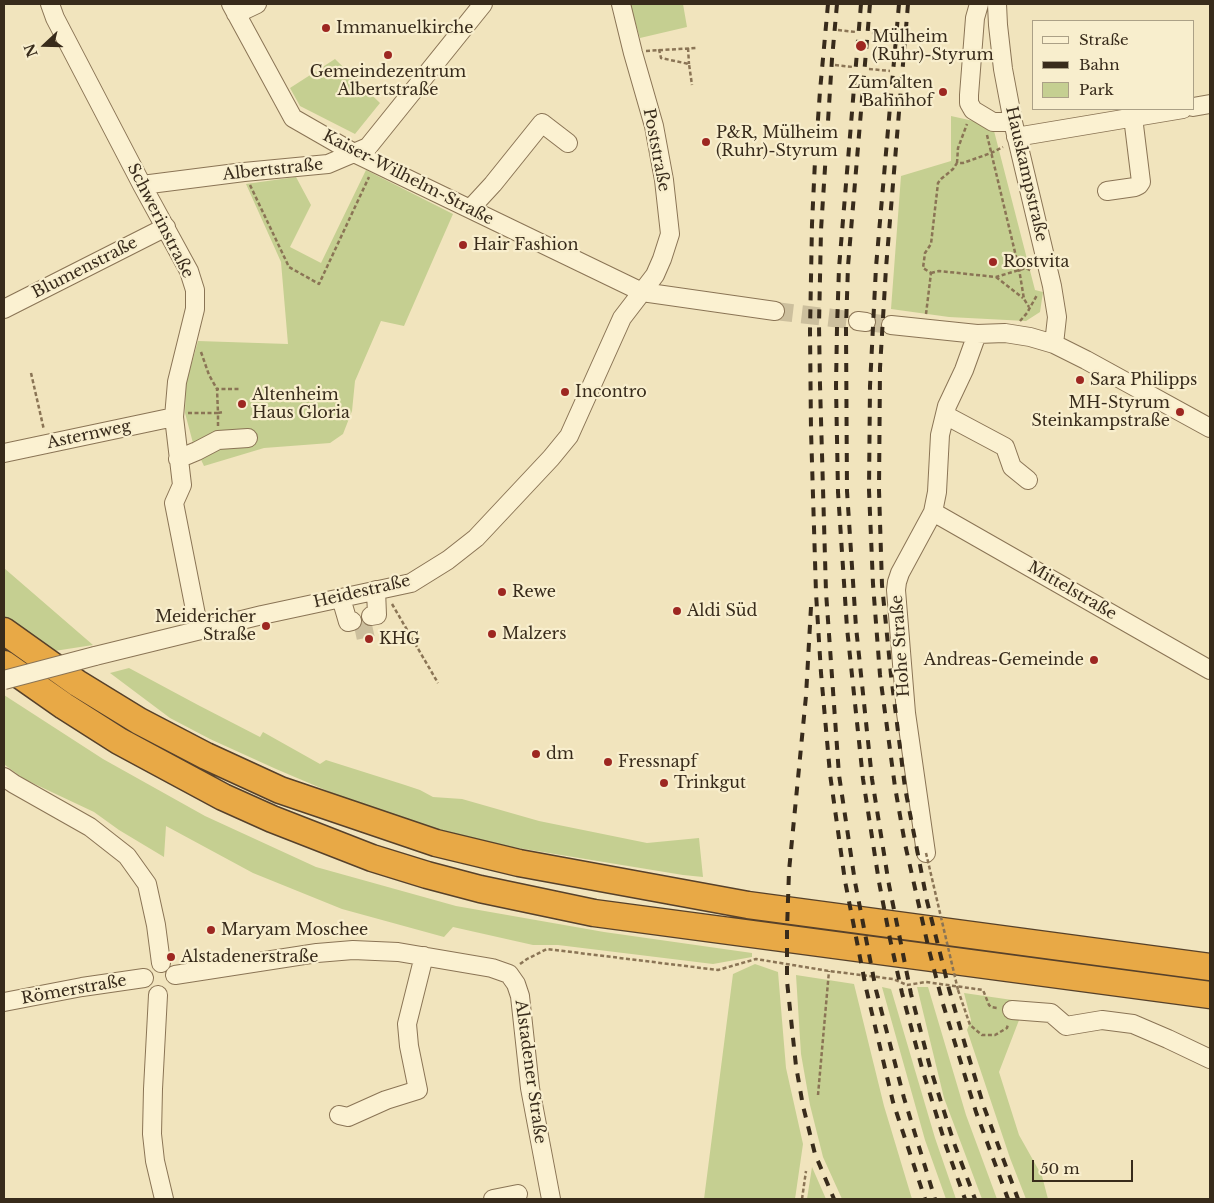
<!DOCTYPE html>
<meta charset="utf-8">
<style>
body{margin:0}
#map{position:relative;width:1214px;height:1203px;overflow:hidden;background:#f1e4bd;font-family:"Libre Baskerville",serif}
canvas{display:block}
.frame{position:absolute;inset:0;border:5px solid #382b1b;pointer-events:none}
.legend{position:absolute;left:1032px;top:20px;width:162px;height:90px;box-sizing:border-box;background:#f8eecd;border:1px solid #aba086;margin:0;padding:6px 9px;list-style:none;font-size:15px;color:#382b1b}
.legend li{display:flex;align-items:center;gap:10px;height:25px}
.legend b{width:25px;border:1px solid #aba086}
.north{position:absolute;left:20px;top:20px;width:50px;height:50px;-webkit-text-stroke:4px #f8eecd;paint-order:stroke;rotate:249deg;font-size:14px;font-weight:700;line-height:20px;text-align:center;color:#382b1b}
.north::after{content:'';display:block;margin:auto;width:18px;height:22px;background:#382b1b;clip-path:polygon(50% 0,100% 100%,50% 72%,0 100%)}
.scale{position:absolute;left:1032px;top:1160px;width:101px;height:22px;box-sizing:border-box;border:2px solid #382b1b;border-top:0;padding-left:6px;font-size:15px;line-height:18px;white-space:nowrap;color:#382b1b;-webkit-text-stroke:4px #f8eecd;paint-order:stroke}
</style>
<div id="map">
<canvas width="1214" height="1203"></canvas>
<div class="frame"></div>
<ul class="legend">
<li><b style="height:6px;background:#fbf1d1"></b>Straße</li>
<li><b style="height:6px;background:#382b1b"></b>Bahn</li>
<li><b style="height:14px;background:#c5cf91"></b>Park</li>
</ul>
<div class="north">N</div>
<div class="scale">50 m</div>
</div>
<script>
const c = document.querySelector('canvas').getContext('2d');
c.lineJoin = 'round';
function fillPath(path, color) { c.fillStyle = color; c.fill(path, 'evenodd'); }
const poly = rows => new Path2D(rows.map(r => 'M' + r).join(''));
function strokePath(path, color, width, dash) { c.strokeStyle = color; c.lineWidth = width; c.lineCap = dash ? 'butt' : 'round'; c.setLineDash(dash || []); c.stroke(path); }
function label(font, color, halo, rows, align = 'center') {
  c.font = font + ' "Libre Baskerville",serif'; c.lineWidth = 4.5; c.setLineDash([]); c.textBaseline = 'middle'; c.strokeStyle = halo; c.fillStyle = color; for (const [text, x, y, turn = 0] of rows) {
    c.save(); c.translate(x, y); c.rotate((+turn || 0) * Math.PI / 180); c.textAlign = isNaN(turn) ? turn : align; if (halo) c.strokeText(text, 0, 0); c.fillText(text, 0, 0); c.restore();
  }
}
fillPath(poly([
 [630,4,683,4,687,27,640,38],
 [335,59,380,103,355,134,300,106,290,88],
 [951,116,978,122,993,127,1035,290,1043,292,1040,312,1026,321,949,317,891,309,901,176,951,161],
 [366,170,453,214,404,326,381,321,355,381,352,411,343,434,330,443,264,448,204,466,193,443,185,413,186,383,198,341,288,344,281,262,246,184,296,177,311,205,290,247,321,263],
 [4,568,93,645,48,652,4,616],
 [129,668,198,705,260,737,263,732,320,764,326,760,405,785,420,790,433,797,462,799,539,821,647,843,699,838,703,877,683,875,500,845,446,833,356,803,276,769,210,739,170,718,110,673],
 [4,695,103,759,205,816,316,867,456,906,604,932,752,953,752,957,713,964,558,945,533,945,453,927,444,937,342,909,253,873,166,826,164,857,119,830,94,812,24,779,5,765,4,762],
 [755,964,778,972,786,1068,803,1144,795,1199,704,1199,733,974],
 [796,975,854,984,884,1106,912,1199,842,1199,823,1157,810,1105,801,1054],
 [882,987,891,989,935,1138,956,1199,946,1199,925,1140],
 [917,987,928,987,966,1115,997,1199,982,1199,944,1098],
 [964,993,1026,1002,999,1072,1019,1135,1042,1176,1048,1199,1026,1199,1010,1158,967,1030,971,1020],
 [812,1167,826,1199,807,1199]
]), '#c5cf91');
strokePath(poly([
 [775,311,858,321],
 [866,322,891,325],
 [355,631,374,627]
]), '#ccbf9d', 18, [18, 9]);
const minor = poly([
 [50,4,55,18,142,185,189,271,195,290,195,309,177,382,174,417,182,485,174,503,199,630],
 [231,4,293,118,354,153,642,292,775,311],
 [979,4,975,18,969,95,969,103,973,110,993,122,1013,122],
 [997,4,998,25,1003,69,1013,122,1052,286,1057,317,1054,344],
 [236,14,257,4],
 [1193,107,1210,104],
 [1016,137,1183,109],
 [142,185,244,172,328,164,368,147,483,4],
 [1107,191,1135,187,1139,185,1141,182,1133,117],
 [470,209,493,184,542,123,568,143],
 [4,309,166,227],
 [858,321,866,322],
 [891,325,977,334,1005,333,1030,337,1054,344,1086,360,1210,428],
 [945,415,1005,447,1012,467,1028,480],
 [4,453,174,417],
 [178,459,197,451,218,440,248,438],
 [933,512,1210,670],
 [341,598,348,622,352,621],
 [371,616,377,615,376,590],
 [95,656,262,615,411,583,448,560,476,538,551,458,569,436,622,318,655,275,662,259,670,234,664,180,654,126,633,53,621,4],
 [4,777,14,784,90,827,127,856,147,884,156,925,161,963],
 [926,853,906,713,896,590,897,582,900,573,933,512,937,492,940,435,947,406,964,370,977,334],
 [175,975,317,953,353,950,398,952,492,968,509,974,516,984,520,996,530,1088,551,1199],
 [158,995,153,1089,152,1134,155,1161,164,1199],
 [4,1002,82,987,144,978],
 [1012,1010,1051,1013,1066,1026,1102,1020,1133,1024,1168,1039,1210,1059],
 [339,1115,348,1117,386,1100,418,1090,409,1046,407,1024,424,956],
 [493,1199,518,1194]
]);
const highway = poly([
 [4,631,77,683,139,721,206,756,280,790,436,843,519,863,748,905,1210,967],
 [4,664,64,706,119,741,223,797,272,819,372,858,427,875,480,889,594,913,1210,995]
]);
strokePath(minor, '#8a7455', 20);
strokePath(highway, '#57412a', 29);
strokePath(poly([
 [838,30,856,32],
 [872,33,893,35],
 [688,48,689,64],
 [659,49,661,58,689,64,692,85],
 [646,51,696,48],
 [835,65,853,67],
 [869,69,890,71],
 [987,135,1019,269,1024,299,1029,307],
 [957,163,958,148,967,124],
 [250,185,289,267,319,284,369,177],
 [931,273,939,271,996,277,1026,268,1032,271],
 [996,277,1023,298],
 [926,314,931,273,923,268,925,253,931,244,938,183,941,179,946,175,953,169,957,163,963,163,991,153,1003,147],
 [1020,321,1027,313,1037,295],
 [201,352,209,375,217,389],
 [31,373,44,430],
 [188,413,218,413,217,389,240,389],
 [218,426,218,413,224,412],
 [392,604,438,683],
 [520,964,527,959,547,949,718,970,756,959,829,971,893,979,907,985,926,982,983,990,989,1005,991,1007,997,1008],
 [958,990,970,1025,982,1035,995,1035,1007,1028,1008,1024],
 [818,1095,829,971],
 [802,1199,806,1171]
]), '#8a7455', 2.5, [4, 2.5]);
strokePath(minor, '#fbf1d1', 18);
strokePath(highway, '#e8a946', 26);
strokePath(poly([
 [828,4,820,91,815,161,812,224,810,331,811,430,816,593,821,673,830,774,845,881,866,988,893,1102,925,1199],
 [837,4,832,59,821,230,819,325,820,385,826,592,839,775,855,882,876,990,904,1098,935,1199],
 [861,4,839,268,837,328,836,386,838,492,847,628,863,779,879,882,890,939,902,993,922,1068,946,1146,965,1199],
 [870,4,848,266,846,328,847,491,856,627,872,779,889,885,900,939,911,994,930,1067,954,1143,975,1199],
 [899,4,876,267,870,386,869,490,873,584,880,675,895,787,905,844,929,950,943,1004,976,1112,1008,1199],
 [908,4,886,268,880,368,879,490,882,585,891,675,905,788,927,901,949,989,966,1048,984,1107,1018,1199],
 [811,607,806,696,789,871,787,930,787,981,796,1066,803,1106,815,1154,834,1199]
]), '#382b1b', 4, [9, 9]);
const minorBridge = poly([
 [4,680,95,656]
]);
strokePath(minorBridge, '#8a7455', 20, []);
strokePath(poly([
 [926,853,958,990]
]), '#8a7455', 2.5, [4, 2.5]);
strokePath(minorBridge, '#fbf1d1', 18);
for (const [x, y, r, color] of [
 [326,28,5,"#9d2721"],
 [861,46,6,"#9d2721"],
 [388,55,5,"#9d2721"],
 [943,92,5,"#9d2721"],
 [706,142,5,"#9d2721"],
 [463,245,5,"#9d2721"],
 [993,262,5,"#9d2721"],
 [1080,380,5,"#9d2721"],
 [565,392,5,"#9d2721"],
 [242,404,5,"#9d2721"],
 [1180,412,5,"#9d2721"],
 [502,592,5,"#9d2721"],
 [677,611,5,"#9d2721"],
 [266,626,5,"#9d2721"],
 [492,634,5,"#9d2721"],
 [369,639,5,"#9d2721"],
 [1094,660,5,"#9d2721"],
 [536,754,5,"#9d2721"],
 [608,762,5,"#9d2721"],
 [664,783,5,"#9d2721"],
 [211,930,5,"#9d2721"],
 [171,957,5,"#9d2721"]
]) { const dot = new Path2D(); dot.arc(x, y, r, 0, 2 * Math.PI); c.fillStyle = color; c.fill(dot); strokePath(dot, '#f8eecd', 2); }
label('16px', '#382b1b', '#f8eecd', [
 ["Immanuelkirche",336,28],
 ["Mülheim",872,37],
 ["(Ruhr)-Styrum",872,55],
 ["Gemeindezentrum",388,72,"center"],
 ["Albertstraße",388,90,"center"],
 ["Zum alten",933,83,"right"],
 ["Bahnhof",933,101,"right"],
 ["P&R, Mülheim",716,133],
 ["(Ruhr)-Styrum",716,151],
 ["Hair Fashion",473,245],
 ["Rostvita",1003,262],
 ["Sara Philipps",1090,380],
 ["Incontro",575,392],
 ["Altenheim",252,395],
 ["Haus Gloria",252,413],
 ["MH-Styrum",1170,403,"right"],
 ["Steinkampstraße",1170,421,"right"],
 ["Rewe",512,592],
 ["Aldi Süd",687,611],
 ["Meidericher",256,617,"right"],
 ["Straße",256,635,"right"],
 ["Malzers",502,634],
 ["KHG",379,639],
 ["Andreas-Gemeinde",1084,660,"right"],
 ["dm",546,754],
 ["Fressnapf",618,762],
 ["Trinkgut",674,783],
 ["Maryam Moschee",221,930],
 ["Alstadenerstraße",181,957]
], 'left');
label('16px', '#382b1b', '#f8eecd', [
 ["Poststraße",656,150,79],
 ["Albertstraße",273,170,-6],
 ["Hauskampstraße",1026,174,77],
 ["Kaiser-Wilhelm-Straße",408,178,27],
 ["Schwerinstraße",160,221,63],
 ["Blumenstraße",85,268,-27],
 ["Asternweg",89,435,-12],
 ["Mittelstraße",1072,591,30],
 ["Heidestraße",362,592,-13],
 ["Hohe Straße",901,646,-94],
 ["Römerstraße",74,990,-10],
 ["Alstadener Straße",530,1072,82]
]);
</script>
